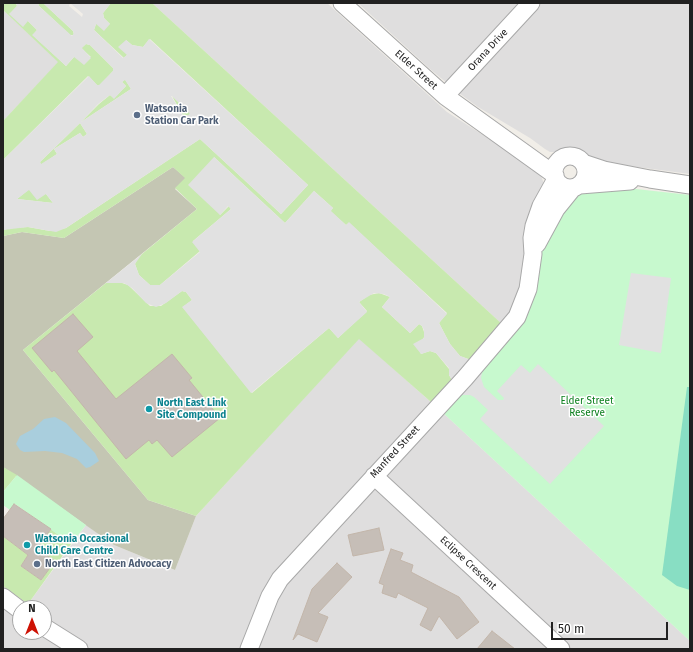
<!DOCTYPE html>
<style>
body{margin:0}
#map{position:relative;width:693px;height:652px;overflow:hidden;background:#f1eee8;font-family:"Fira Sans",sans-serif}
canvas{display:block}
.frame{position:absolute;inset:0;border:4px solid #212121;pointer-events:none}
.north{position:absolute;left:12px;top:600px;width:40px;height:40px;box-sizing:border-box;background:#fff;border:1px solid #a6a6a6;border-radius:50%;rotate:0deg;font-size:11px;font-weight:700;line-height:16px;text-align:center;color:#212121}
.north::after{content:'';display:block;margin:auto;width:14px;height:18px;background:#ce1204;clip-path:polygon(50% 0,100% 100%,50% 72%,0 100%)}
.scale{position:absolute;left:551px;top:622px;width:117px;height:18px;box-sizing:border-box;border:2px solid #212121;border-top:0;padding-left:5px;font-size:12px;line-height:14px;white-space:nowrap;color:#212121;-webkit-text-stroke:3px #fff;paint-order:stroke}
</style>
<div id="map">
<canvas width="693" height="652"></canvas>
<div class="frame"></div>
<div class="north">N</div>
<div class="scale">50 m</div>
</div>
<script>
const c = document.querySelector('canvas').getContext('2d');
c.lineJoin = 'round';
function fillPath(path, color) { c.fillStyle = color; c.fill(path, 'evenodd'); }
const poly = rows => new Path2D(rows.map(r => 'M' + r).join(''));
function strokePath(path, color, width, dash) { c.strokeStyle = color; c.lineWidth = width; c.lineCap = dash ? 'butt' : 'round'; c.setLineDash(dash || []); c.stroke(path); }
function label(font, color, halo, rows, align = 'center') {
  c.font = font + ' "Fira Sans",sans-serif'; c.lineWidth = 3; c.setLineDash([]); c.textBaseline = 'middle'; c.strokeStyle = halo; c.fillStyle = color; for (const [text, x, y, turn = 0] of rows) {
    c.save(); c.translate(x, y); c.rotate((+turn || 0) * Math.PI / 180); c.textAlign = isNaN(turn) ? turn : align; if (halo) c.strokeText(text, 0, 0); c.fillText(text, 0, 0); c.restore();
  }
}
fillPath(poly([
 [152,3,327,3,447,112,494,142,524,157,539,170,544,184,520,291,517,301,502,324],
 [358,3,690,3,690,174,592,161,575,152,550,152,545,149,530,138,478,107,459,93,430,69],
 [3,10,59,62,3,121],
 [359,338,442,412,690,641,690,649,3,649,3,586,28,604,86,525,114,545,175,570,196,516],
 [20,608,44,608,44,632,20,632]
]), '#dfdede');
fillPath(poly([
 [173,167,186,178,175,189,197,209,23,350,148,500,196,516,175,570,114,545,3,467,3,236,22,232,64,238]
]), '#c4c6b3');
fillPath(poly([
 [3,3,16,4,17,6,10,14,28,21,37,30,33,35,66,66,74,57,91,57,81,48,86,44,90,45,113,68,113,71,100,85,97,85,88,76,3,160,3,121,58,62,3,10],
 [38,3,43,3,73,31,74,35,70,35,39,6],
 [111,3,152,3,502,324,471,360,460,356,450,344,439,323,447,313,349,223,346,225,330,211,333,208,314,191,285,223,214,157,220,215,229,206,231,209,193,241,200,251,160,285,150,285,139,275,135,264,137,259,142,254,197,209,175,188,185,178,173,167,64,238,22,232,3,236,3,230,11,228,28,227,50,231,66,228,200,139,281,214,308,185,150,39,143,47,132,45,126,40,127,55,124,58,94,30,96,24,110,24,104,18,103,13],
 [125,79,131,89,81,122,99,104,110,95,114,98,126,86,122,82],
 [172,96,190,113,191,114,184,117],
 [80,123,87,134,83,137,80,133,54,149,57,154,41,165,40,162],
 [29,189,46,194,53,203,17,199],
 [119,282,128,285,150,306,161,306,182,291,186,292,192,300,183,307,252,393,329,328,338,338,367,311,359,302,369,295,379,293,390,297,382,307,410,333,419,324,422,326,425,335,422,341,418,343,421,354,430,351,436,353,449,369,449,375,452,380,431,402,359,339,196,516,148,500,23,350,106,283],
 [3,467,17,475,3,492],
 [51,529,71,544,28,604,3,586,3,536,28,555,21,566,41,580,54,561,37,548]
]), '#c8e9af');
fillPath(poly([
 [618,187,690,195,690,641,442,412,524,322,534,297,544,238,576,194,587,190],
 [17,475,86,525,71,544,15,504,10,510,3,505,3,492]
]), '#c7f9ce');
fillPath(poly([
 [687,387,690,387,690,590,677,586,662,575]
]), '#88dec3');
fillPath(poly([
 [16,3,38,3,39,6,72,36,74,33,73,31,43,3,70,3,69,6,82,17,83,14,70,3,111,3,103,13,104,18,110,24,104,31,96,24,94,30,123,58,127,55,118,47,126,40,132,45,143,47,149,39,308,185,281,214,200,139,66,228,56,232,28,227,3,230,3,160,89,76,97,85,99,85,113,71,113,68,90,45,86,44,82,48,91,58,84,65,74,57,66,66,32,35,37,30,28,21,23,27,9,14,17,6],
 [125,80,131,89,81,122,98,104,110,95,114,99,126,86,122,82],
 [171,96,172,96,190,114,184,117],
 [80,123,87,134,83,137,80,133,54,149,57,154,41,164,40,162],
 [29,190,37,200,46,194,53,203,17,199],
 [214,157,285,223,314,191,333,208,331,211,346,225,349,222,447,314,439,323,450,344,460,356,471,360,452,380,449,375,449,368,436,353,430,351,421,354,413,344,424,338,424,330,422,326,419,324,410,333,382,307,390,297,384,294,374,293,359,302,367,312,338,338,329,328,251,393,182,307,192,300,186,292,182,291,166,303,156,307,146,303,132,288,124,283,106,283,142,254,135,264,139,275,150,285,160,285,200,252,192,242,231,209,228,206,220,215,188,185],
 [631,273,671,278,661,353,619,345],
 [538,364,604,426,550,484,480,419,488,410,474,397,470,395,461,395,483,368,481,378,484,387,498,400,503,400,504,398,497,391,521,365,530,373]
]), '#e1e1e1');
fillPath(poly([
 [55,417,66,423,95,453,99,461,90,467,86,468,77,459,62,453,45,451,24,452,20,450,16,444,20,436,33,429,44,419]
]), '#a9cedd');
const building = poly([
 [73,314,93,337,77,351,116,399,172,354,192,378,189,380,220,418,172,457,157,440,152,444,149,440,126,459,54,370,52,372,32,348,73,314],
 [14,504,51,529,37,548,55,561,41,580,21,566,28,555,3,536,3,519,14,504],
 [379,528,384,550,353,556,348,535,379,528],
 [391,549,403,553,400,560,413,565,411,572,459,597,479,622,457,639,439,616,431,631,420,625,428,608,398,593,396,598,382,593,384,585,379,583,391,549],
 [337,563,352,577,318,613,328,617,317,642,298,634,293,640,312,589,337,563],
 [492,631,515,649,477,649,492,631]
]);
fillPath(building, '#c6beb7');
strokePath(building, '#c3b6aa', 1);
const minor = poly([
 [342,3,445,96,555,175],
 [445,96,531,3],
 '554 172a16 16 0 1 1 32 0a16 16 0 1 1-32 0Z',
 [583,163,604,170,650,179,690,185],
 [580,185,630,181],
 [537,244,556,209,573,188],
 [374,476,561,649],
 [3,597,20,610],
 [44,627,79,649],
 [249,649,270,596,280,579,465,378,517,317,528,289,533,254,532,238,534,226,541,206,556,179]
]);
strokePath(minor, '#a8a8a8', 19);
strokePath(minor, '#fff', 17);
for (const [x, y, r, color] of [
 [137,115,4,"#5c6f8a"],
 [149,409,4,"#0f9aa8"],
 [27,545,4,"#0f9aa8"],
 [37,564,4,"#5c6f8a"]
]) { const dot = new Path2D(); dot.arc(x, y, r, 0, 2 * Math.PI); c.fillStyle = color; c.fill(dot); strokePath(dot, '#fff', 1.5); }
label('10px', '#212121', '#fff', [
 ["Orana Drive",488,50,-47],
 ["Elder Street",416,70,42],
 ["Manfred Street",395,452,-47],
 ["Eclipse Crescent",468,563,43]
]);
label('bold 10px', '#4e5e75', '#fff', [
 ["Watsonia",145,109],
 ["Station Car Park",145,121],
 ["North East Citizen Advocacy",45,564]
], 'left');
label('10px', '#0e801f', '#fff', [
 ["Elder Street",587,401],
 ["Reserve",587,413]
]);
label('bold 10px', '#0d838f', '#fff', [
 ["North East Link",157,403],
 ["Site Compound",157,415],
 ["Watsonia Occasional",35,539],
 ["Child Care Centre",35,551]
], 'left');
</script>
